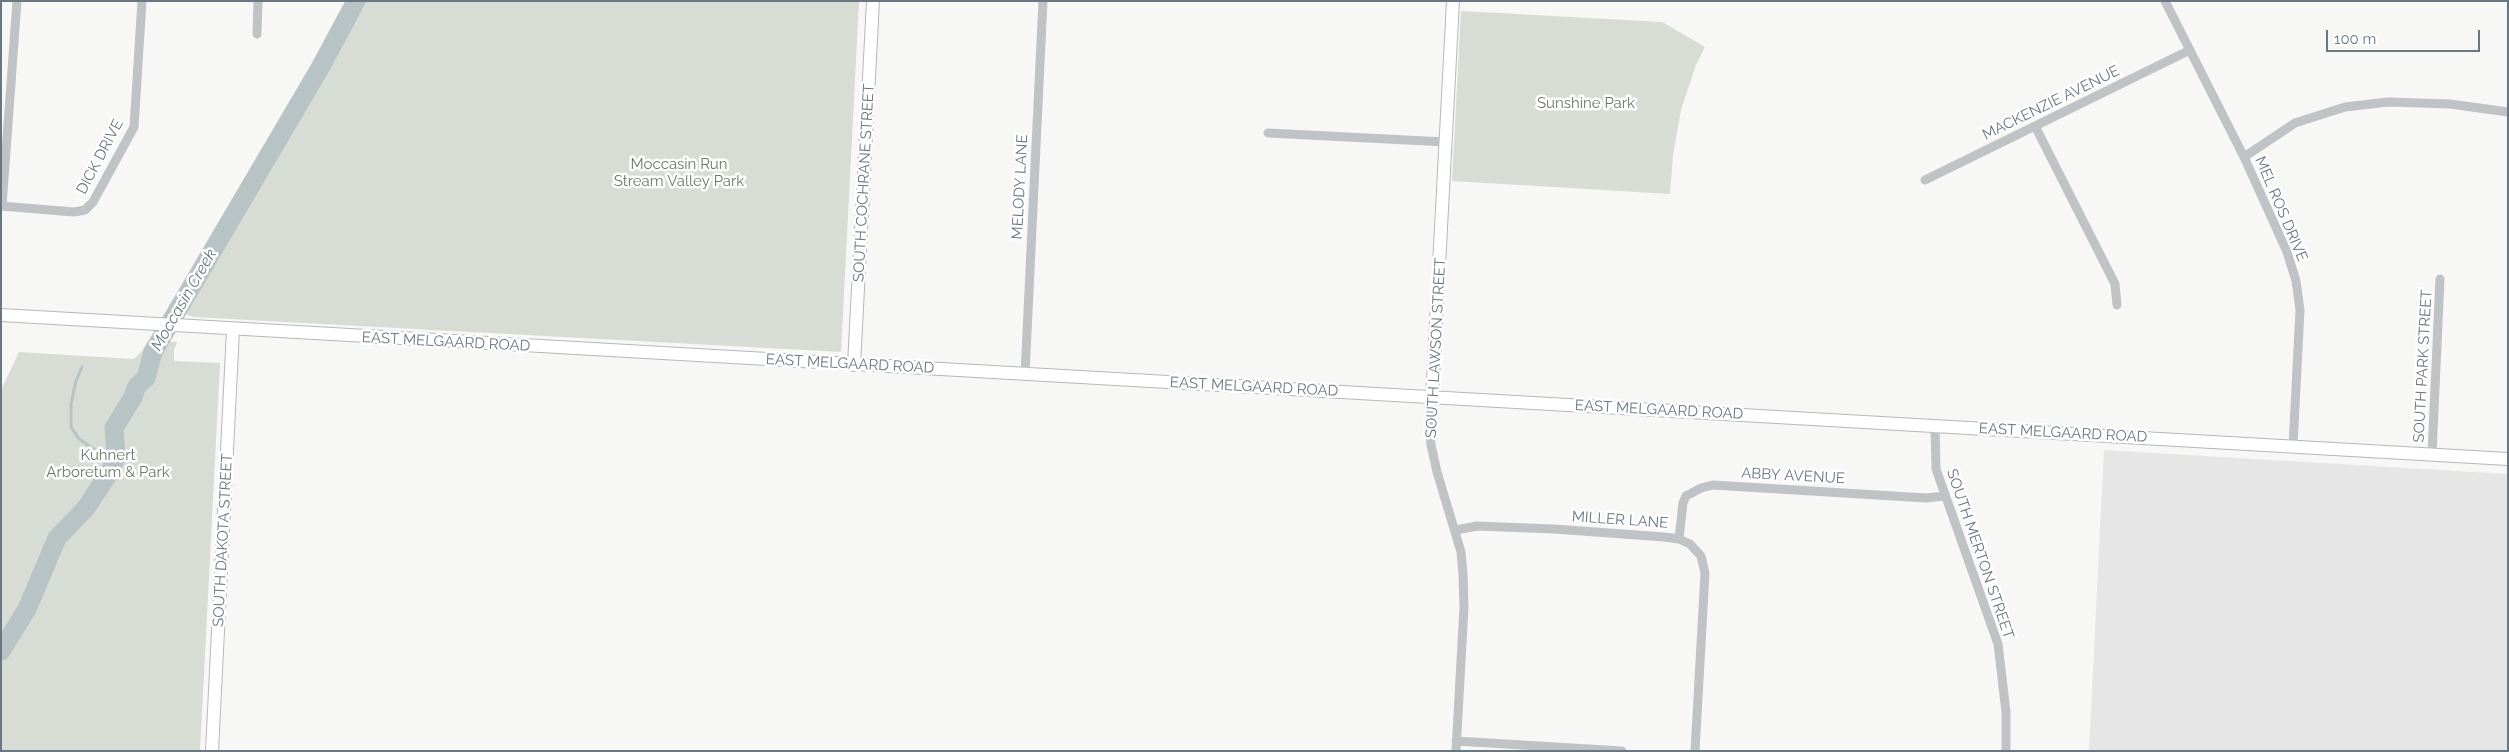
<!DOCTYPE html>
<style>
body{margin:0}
#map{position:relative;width:2509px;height:752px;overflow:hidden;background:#f7f7f5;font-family:Raleway,sans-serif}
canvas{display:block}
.frame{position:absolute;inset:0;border:2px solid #697783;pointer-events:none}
.scale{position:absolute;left:2326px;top:30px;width:154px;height:22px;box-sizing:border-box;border:2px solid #697783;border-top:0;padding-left:6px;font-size:15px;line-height:18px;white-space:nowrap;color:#697783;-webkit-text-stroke:4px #fff;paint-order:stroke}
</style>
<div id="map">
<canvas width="2509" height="752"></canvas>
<div class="frame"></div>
<div class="scale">100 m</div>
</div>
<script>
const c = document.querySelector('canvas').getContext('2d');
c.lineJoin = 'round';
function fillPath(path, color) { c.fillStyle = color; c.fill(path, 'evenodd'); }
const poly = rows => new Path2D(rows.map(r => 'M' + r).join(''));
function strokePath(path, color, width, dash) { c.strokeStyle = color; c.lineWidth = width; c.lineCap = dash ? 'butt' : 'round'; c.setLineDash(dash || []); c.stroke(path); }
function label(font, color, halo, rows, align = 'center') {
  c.font = font + ' Raleway,sans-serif'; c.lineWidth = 5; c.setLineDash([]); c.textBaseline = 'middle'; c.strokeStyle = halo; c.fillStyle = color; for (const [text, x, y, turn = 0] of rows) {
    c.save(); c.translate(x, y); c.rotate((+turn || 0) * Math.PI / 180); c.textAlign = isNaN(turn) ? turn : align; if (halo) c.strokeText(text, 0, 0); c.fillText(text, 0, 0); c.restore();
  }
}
fillPath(poly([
 [2104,450,2508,474,2508,751,2089,751]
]), '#e5e6e5');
fillPath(poly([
 [356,1,859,1,841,352,193,317,176,310,320,68],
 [1461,11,1662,22,1705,47,1696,65,1681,110,1673,155,1670,194,1452,181],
 [148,341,177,342,174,350,174,361,220,363,200,751,1,751,1,390,19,352,134,359,142,351]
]), '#d7dcd4');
strokePath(poly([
 [82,367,76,381,71,404,71,427,79,439,108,459,111,470]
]), '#b8c3c6', 3);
strokePath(poly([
 [1,651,27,609,57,538,86,508,111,470,116,456,114,428,133,397,137,386,146,378,153,352,320,68,356,1]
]), '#b8c3c6', 19);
const secondary = poly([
 [1,315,2508,459],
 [854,365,873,1],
 [1432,398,1453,1],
 [212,751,233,330]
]);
strokePath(secondary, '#b4b8bc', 14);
strokePath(poly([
 [2165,1,2244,157,2287,252,2296,281,2300,310,2293,446],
 [257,34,258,1],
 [2035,126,2115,284,2117,305],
 [1268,133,1446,142],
 [2244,157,2295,123,2345,107,2388,102,2450,104,2508,112],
 [1925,180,2190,50],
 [1,206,74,212,85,210,93,202,134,127,142,1],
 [2,206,17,1],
 [1025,374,1043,1],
 [1432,398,1430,424,1431,445,1437,472,1461,552,1463,574,1464,607,1456,751],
 [1935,426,1936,469,1998,644,2006,712,2006,751],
 [2432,454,2440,279],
 [1456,530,1477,526,1554,529,1664,537,1679,539,1690,544,1701,556,1705,573,1695,751],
 [1679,539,1683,503,1686,496,1701,488,1713,485,1926,498,1945,496],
 [1456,741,1622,751]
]), '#bfc3c6', 9);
strokePath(secondary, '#fff', 12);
label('15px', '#6b7b67', '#fff', [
 ["Sunshine Park",1586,103],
 ["Moccasin Run",679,164],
 ["Stream Valley Park",679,181],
 ["Kuhnert",108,455],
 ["Arboretum & Park",108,472]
]);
label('15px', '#697783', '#fff', [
 ["MACKENZIE AVENUE",2051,103,-26],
 ["DICK DRIVE",100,157,-62],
 ["SOUTH COCHRANE STREET",864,183,-87],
 ["MELODY LANE",1020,187,-87],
 ["MEL ROS DRIVE",2281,209,67],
 ["EAST MELGAARD ROAD",446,342,3],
 ["SOUTH LAWSON STREET",1436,348,-87],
 ["EAST MELGAARD ROAD",850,364,3],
 ["SOUTH PARK STREET",2423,366,-87],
 ["EAST MELGAARD ROAD",1254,387,3],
 ["EAST MELGAARD ROAD",1659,410,3],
 ["EAST MELGAARD ROAD",2063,433,3],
 ["ABBY AVENUE",1793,476,3],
 ["MILLER LANE",1620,520,4],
 ["SOUTH DAKOTA STREET",223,540,-87],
 ["SOUTH MERTON STREET",1980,554,71]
]);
label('italic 16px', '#65787f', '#fff', [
 ["Moccasin Creek",184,300,-60]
]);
</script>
